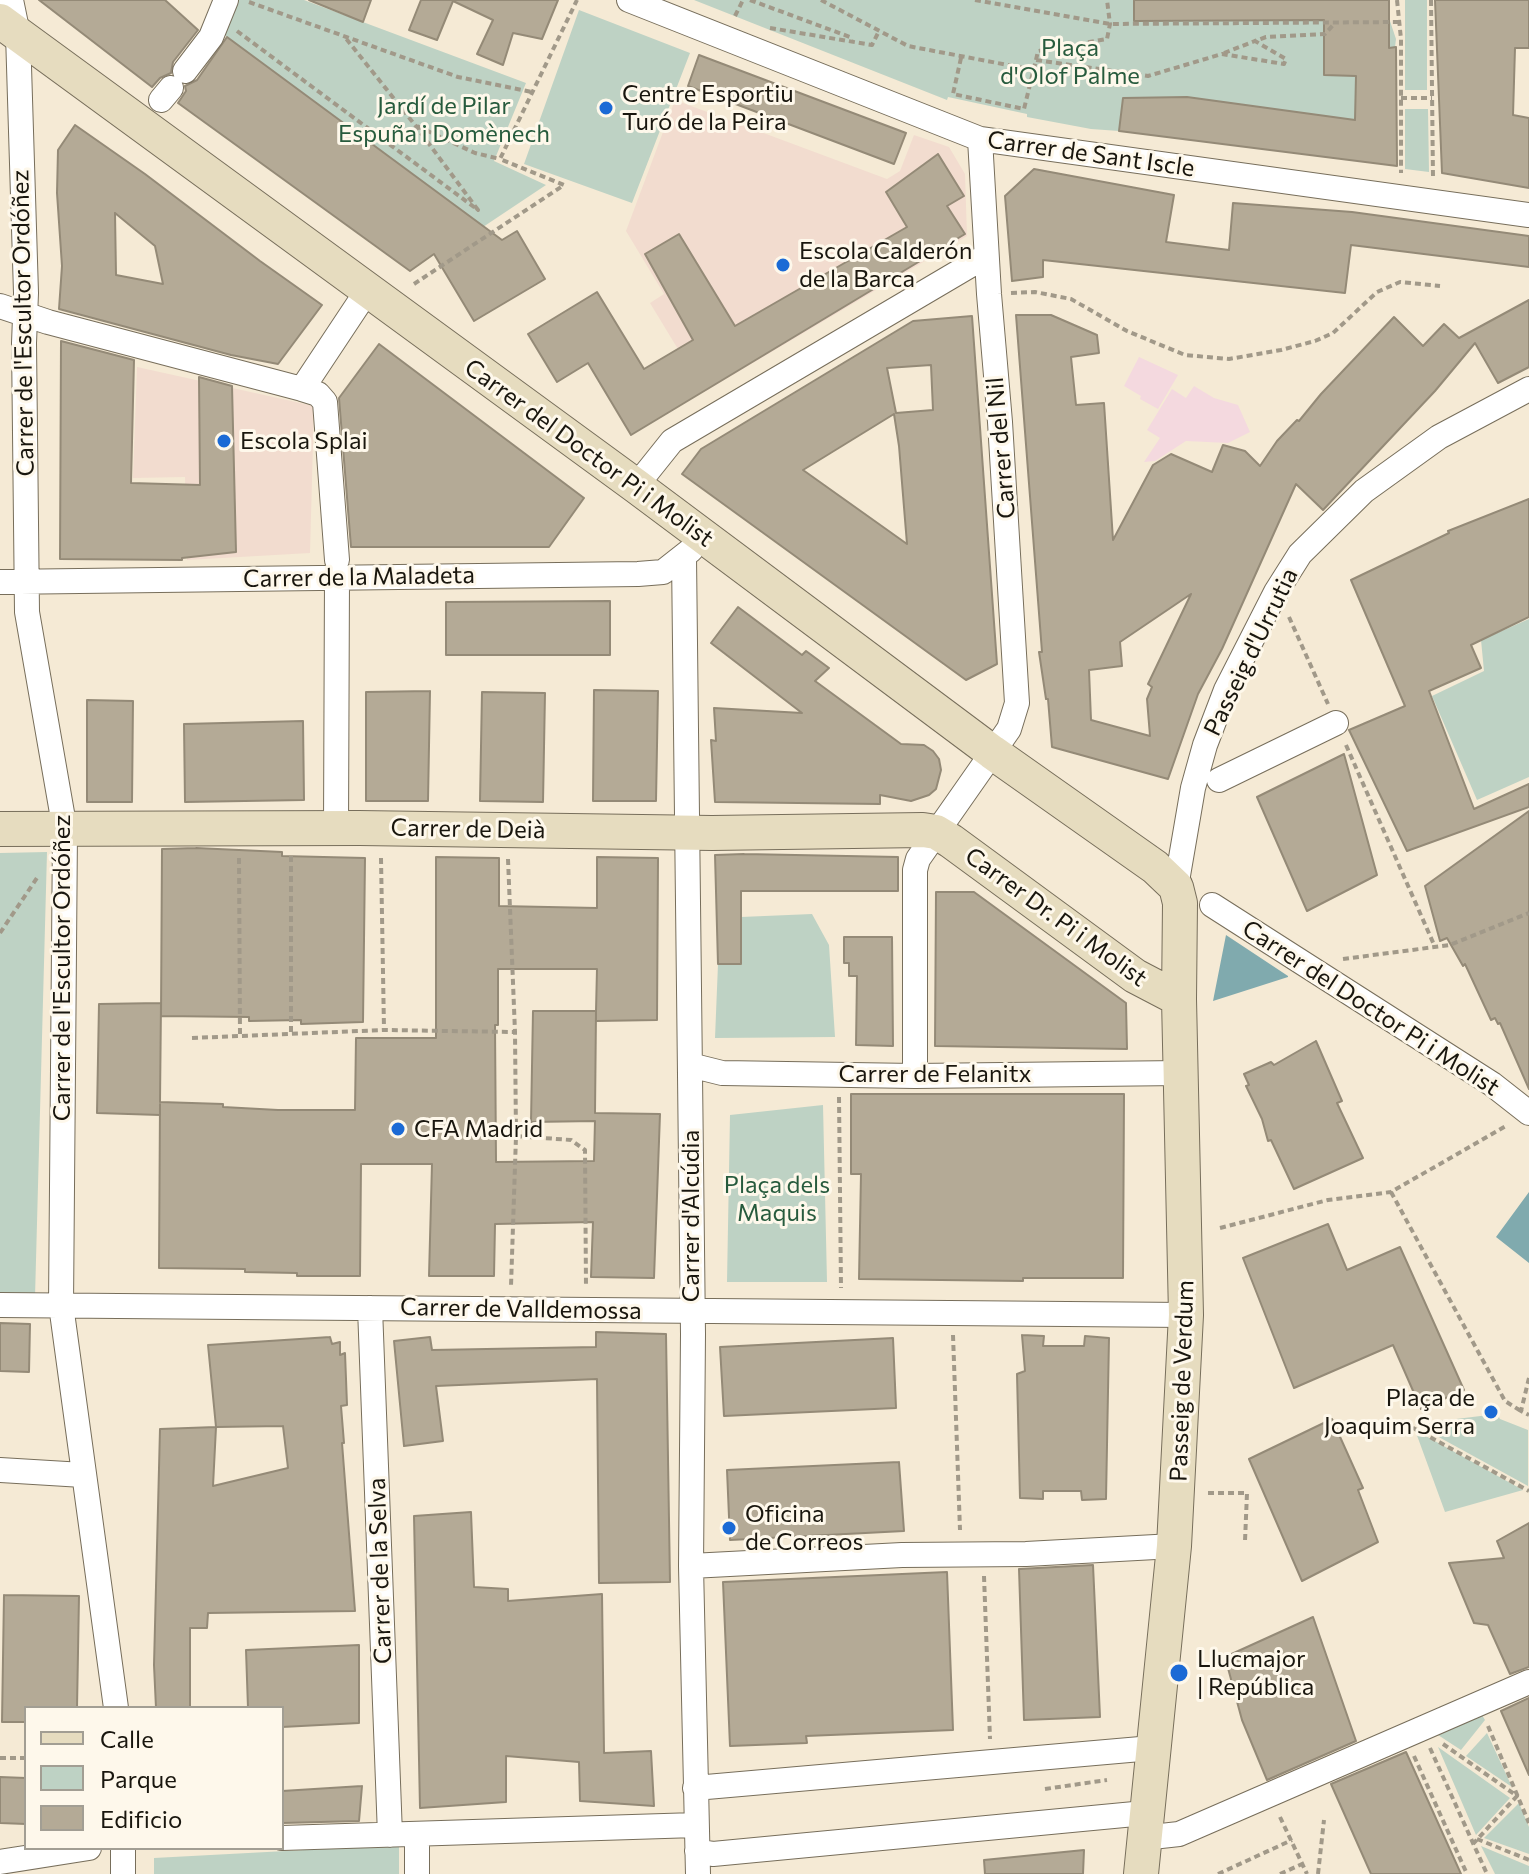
<!DOCTYPE html>
<meta charset="utf-8">
<style>
body{margin:0}
#map{position:relative;width:1529px;height:1874px;overflow:hidden;background:#f5ead5;font-family:Commissioner,sans-serif}
canvas{display:block}
.legend{position:absolute;left:24px;top:1706px;width:260px;height:144px;box-sizing:border-box;background:#fef8eb;border:2px solid #a29e93;margin:0;padding:10px 14px;list-style:none;font-size:24px;color:#19160e}
.legend li{display:flex;align-items:center;gap:16px;height:40px}
.legend b{width:40px;border:2px solid #a29e93}
</style>
<div id="map">
<canvas width="1529" height="1874"></canvas>
<ul class="legend">
<li><b style="height:10px;background:#e6dcbf"></b>Calle</li>
<li><b style="height:22px;background:#bed2c4"></b>Parque</li>
<li><b style="height:22px;background:#b4aa96"></b>Edificio</li>
</ul>
</div>
<script>
const c = document.querySelector('canvas').getContext('2d');
c.lineJoin = 'round';
function fillPath(path, color) { c.fillStyle = color; c.fill(path, 'evenodd'); }
const poly = rows => new Path2D(rows.map(r => 'M' + r).join(''));
function strokePath(path, color, width, dash) { c.strokeStyle = color; c.lineWidth = width; c.lineCap = dash ? 'butt' : 'round'; c.setLineDash(dash || []); c.stroke(path); }
function label(font, color, halo, rows, align = 'center') {
  c.font = font + ' Commissioner,sans-serif'; c.lineWidth = 6; c.setLineDash([]); c.textBaseline = 'middle'; c.strokeStyle = halo; c.fillStyle = color; for (const [text, x, y, turn = 0] of rows) {
    c.save(); c.translate(x, y); c.rotate((+turn || 0) * Math.PI / 180); c.textAlign = isNaN(turn) ? turn : align; if (halo) c.strokeText(text, 0, 0); c.fillText(text, 0, 0); c.restore();
  }
}
fillPath(poly([
 [1139,357,1178,375,1158,409,1140,399,1141,396,1124,386],
 [1194,386,1214,398,1238,405,1250,432,1228,443,1186,441,1155,461,1144,462,1160,438,1147,430,1172,389,1186,398]
]), '#f4d9df');
fillPath(poly([
 [675,100,887,179,900,171,914,135,949,147,965,174,967,236,704,392,650,303,664,294,626,231],
 [137,367,314,406,310,553,187,560,185,477,133,478]
]), '#f2dccf');
fillPath(poly([
 [222,0,304,0,526,83,494,161,546,185,483,227,215,28],
 [694,0,1134,0,1135,21,1363,20,1389,18,1396,39,1395,47,1379,48,1324,39,1324,75,1356,76,1355,120,1123,97,1119,131,1091,129,1027,117,1027,114,948,97,947,100],
 [1405,0,1427,0,1427,90,1405,90],
 [579,10,690,53,632,203,524,164],
 [1405,109,1428,109,1429,172,1405,169],
 [1529,619,1529,777,1477,800,1432,696,1484,671,1481,640],
 [47,852,35,1297,0,1295,0,853],
 [812,914,829,945,835,1037,715,1038,718,964,741,964,741,917],
 [823,1105,827,1282,727,1282,730,1115],
 [1497,1414,1500,1419,1528,1430,1528,1486,1415,1424],
 [1415,1430,1523,1490,1445,1512],
 [1482,1715,1485,1720,1461,1750,1438,1735],
 [1487,1733,1512,1787,1466,1756],
 [1438,1747,1510,1798,1476,1835],
 [1519,1803,1529,1827,1529,1854,1484,1838],
 [399,1845,399,1874,154,1874,154,1858],
 [1481,1846,1529,1866,1529,1874,1495,1874]
]), '#bed2c4');
fillPath(poly([
 [1226,935,1288,976,1288,977,1213,1001],
 [1529,1192,1529,1263,1496,1237]
]), '#80aaae');
const building = poly([
 [39,0,165,0,198,30,173,62,171,73,160,78,152,87,39,0],
 [309,0,371,0,363,22,309,0],
 [421,0,558,0,542,39,513,33,503,65,477,54,493,20,453,1,437,40,409,30,421,0],
 [1134,0,1389,0,1389,48,1396,47,1397,166,1119,131,1123,98,1187,97,1355,120,1356,76,1324,75,1324,20,1134,21,1134,0],
 [1435,0,1529,0,1529,48,1515,48,1513,115,1529,118,1529,188,1442,173,1435,0],
 [227,37,502,240,517,231,545,279,474,321,434,254,410,271,178,103,186,91,185,86,197,80,227,37],
 [699,55,906,133,894,164,688,86,699,55],
 [75,125,145,174,260,261,322,305,278,364,231,355,59,309,62,266,57,193,58,150,75,125],
 [115,213,155,246,163,284,116,275,115,213],
 [938,154,964,196,947,206,965,234,631,435,588,363,557,382,528,334,597,292,644,369,693,340,645,254,679,234,735,326,907,227,886,192,938,154],
 [1034,169,1174,195,1166,242,1229,250,1233,203,1352,212,1529,236,1529,267,1351,245,1345,293,1043,260,1043,277,1012,281,1005,196,1034,169],
 [1529,300,1529,367,1498,383,1475,343,1435,391,1323,510,1296,484,1222,649,1198,694,1168,779,1052,747,1048,699,1046,699,1039,652,1042,652,1016,315,1051,315,1097,335,1099,353,1071,357,1076,405,1104,403,1113,540,1153,465,1171,454,1212,472,1223,445,1245,451,1260,466,1277,441,1297,420,1299,421,1321,394,1394,317,1423,346,1444,324,1459,338,1529,300],
 [1191,594,1148,684,1152,687,1147,699,1150,736,1091,720,1089,670,1122,666,1120,642,1191,594],
 [972,316,997,664,966,680,682,474,701,449,913,321,972,316],
 [931,365,933,410,896,413,887,368,931,365],
 [894,414,899,446,907,544,803,470,894,414],
 [61,341,134,360,131,483,200,485,199,377,232,386,236,552,182,558,182,560,60,559,61,341],
 [379,344,584,498,549,547,351,547,339,398,379,344],
 [1529,499,1529,617,1471,645,1481,668,1429,691,1474,809,1529,784,1529,807,1407,851,1349,730,1405,706,1351,580,1449,533,1448,531,1529,499],
 [610,601,610,655,446,655,446,602,610,601],
 [738,607,802,655,806,651,829,668,815,681,901,744,924,745,933,751,939,759,941,770,936,789,929,795,911,801,880,795,880,804,715,802,711,740,716,741,714,708,802,713,711,643,738,607],
 [594,690,658,691,656,801,593,801,594,690],
 [430,691,428,801,366,801,366,692,430,691],
 [482,692,545,693,543,802,480,801,482,692],
 [87,700,133,701,132,802,87,802,87,700],
 [303,721,304,800,185,802,184,724,303,721],
 [1344,754,1377,875,1307,911,1257,797,1344,754],
 [1529,811,1529,1089,1500,1023,1498,1024,1495,1018,1491,1020,1465,964,1463,966,1447,938,1440,941,1425,886,1529,811],
 [196,848,282,852,282,856,365,858,363,1022,301,1024,301,1020,249,1021,249,1017,161,1016,162,849,196,848],
 [744,854,898,857,898,891,741,891,741,964,718,964,715,855,744,854],
 [436,857,499,858,499,906,597,908,597,857,658,858,657,1020,596,1021,596,1011,595,1113,660,1114,654,1278,591,1277,593,1222,495,1224,494,1276,429,1276,432,1164,361,1164,360,1276,297,1276,297,1273,245,1272,245,1269,159,1268,160,1104,160,1115,97,1113,99,1004,161,1003,160,1102,223,1104,223,1107,278,1110,355,1110,356,1038,436,1038,436,857],
 [498,969,597,969,596,1011,533,1011,531,1122,595,1121,594,1161,496,1162,495,1025,498,1025,498,969],
 [936,892,974,892,1126,1003,1127,1049,935,1046,936,892],
 [844,937,892,937,893,1046,856,1045,857,976,849,976,849,963,844,963,844,937],
 [1316,1041,1342,1101,1337,1103,1363,1158,1294,1189,1271,1140,1268,1141,1262,1119,1246,1086,1249,1085,1244,1074,1271,1062,1274,1065,1316,1041],
 [851,1094,1124,1094,1123,1278,1023,1278,1023,1281,859,1279,861,1174,851,1174,851,1094],
 [1328,1224,1347,1270,1400,1247,1464,1390,1421,1409,1393,1345,1294,1388,1243,1258,1328,1224],
 [0,1323,30,1324,29,1372,0,1371,0,1323],
 [596,1332,666,1334,670,1582,599,1583,597,1379,436,1386,443,1441,404,1446,394,1341,430,1337,432,1350,596,1347,596,1332],
 [1022,1335,1044,1336,1043,1346,1084,1346,1085,1336,1109,1338,1106,1499,1082,1500,1081,1491,1043,1491,1043,1499,1020,1498,1017,1374,1025,1371,1022,1335],
 [330,1337,332,1344,340,1342,340,1355,345,1353,347,1405,341,1406,344,1443,342,1443,355,1611,208,1613,207,1628,190,1628,190,1708,156,1708,154,1665,160,1429,216,1427,208,1345,330,1337],
 [283,1426,288,1468,213,1486,216,1427,283,1426],
 [893,1338,896,1408,724,1416,720,1347,893,1338],
 [1332,1419,1363,1488,1358,1490,1378,1542,1302,1581,1249,1459,1332,1419],
 [899,1462,904,1531,730,1540,727,1470,899,1462],
 [471,1512,474,1587,508,1589,508,1601,602,1594,604,1753,651,1751,654,1806,580,1801,579,1762,506,1756,506,1802,420,1808,414,1516,471,1512],
 [1529,1523,1529,1667,1510,1674,1488,1625,1474,1623,1449,1563,1504,1558,1497,1541,1529,1523],
 [1093,1565,1100,1717,1024,1720,1019,1569,1093,1565],
 [947,1572,953,1730,806,1736,807,1743,730,1746,723,1582,947,1572],
 [4,1595,79,1596,77,1708,26,1708,26,1722,2,1722,4,1595],
 [1313,1617,1356,1741,1267,1780,1242,1720,1225,1657,1313,1617],
 [359,1645,359,1723,282,1727,282,1708,248,1708,246,1650,359,1645],
 [1529,1698,1529,1775,1501,1711,1529,1698],
 [1406,1752,1461,1874,1371,1874,1331,1784,1406,1752],
 [0,1777,26,1778,26,1824,0,1823,0,1777],
 [362,1786,359,1821,282,1823,282,1791,362,1786],
 [1084,1850,1083,1874,985,1874,984,1860,1084,1850]
]);
fillPath(building, '#b4aa96');
strokePath(building, '#948a77', 2);
const street = poly([
 [11,0,18,34,26,293,24,343,27,612,65,830,61,1305,116,1708],
 [629,0,980,139,1529,215],
 [185,71,211,37,226,0],
 [161,100,171,88],
 [0,306,48,322,302,389,367,291],
 [302,389,318,394,325,402,337,560],
 [636,486,672,441,986,256],
 [684,557,693,1334,691,1566,698,1874],
 [0,582,638,574,663,572,691,550],
 [1219,780,1336,723],
 [336,828,337,577],
 [1176,887,1193,788,1205,745,1226,690,1276,592,1300,554,1364,491,1439,437,1529,389],
 [1212,905,1492,1084,1529,1113],
 [690,1065,722,1073,915,1076,1181,1073],
 [915,1076,915,870,918,859,1009,729,1017,703,1000,422,989,294,980,139],
 [0,1305,1186,1315],
 [370,1308,390,1835],
 [0,1470,83,1475],
 [691,1566,902,1555,1026,1554,1174,1546],
 [695,1788,1152,1748],
 [417,1834,417,1874],
 [282,1838,696,1825],
 [1143,1838,1179,1834,1529,1682],
 [123,1848,123,1874],
 [697,1851,713,1854,1145,1813],
 [0,1862,89,1848]
]);
const secondary = poly([
 [0,21,636,486,992,752,1155,867,1176,887,1180,903,1179,999,1186,1315,1174,1546,1141,1874],
 [0,829,359,828,712,833,923,830,936,832,951,841,1135,976,1179,999]
]);
strokePath(street, '#776e5b', 26);
strokePath(secondary, '#776e5b', 36);
strokePath(poly([
 [750,0,850,37,852,42],
 [821,0,908,46,1034,70],
 [975,0,1110,24,1398,22],
 [1397,0,1401,39,1401,173],
 [1431,0,1433,178],
 [249,2,458,77,532,92],
 [735,16,743,0],
 [770,28,872,45,878,33],
 [237,31,478,210,415,125,344,36],
 [1224,53,1255,41],
 [961,58,953,94,1024,109,1036,60,1148,76,1222,54,1284,64,1286,59,1255,41,1266,37,1325,34,1334,24],
 [1036,60,1038,51,1107,39,1110,24,1107,0],
 [1401,98,1432,98],
 [417,126,475,153,500,159],
 [414,284,564,185,500,159,577,0],
 [1011,293,1035,292,1071,299,1127,331,1185,355,1229,359,1281,350,1315,341,1333,333,1377,292,1400,282,1440,286],
 [1289,617,1328,704],
 [1346,745,1435,947],
 [291,856,291,1034],
 [239,858,240,1036],
 [381,858,384,1029],
 [508,859,515,1032],
 [0,933,39,875],
 [1343,959,1450,945,1529,913],
 [192,1038,384,1030,515,1032,516,1136,511,1286],
 [839,1097,841,1288],
 [516,1136,571,1140,585,1150,586,1287],
 [1391,1192,1505,1401,1521,1411],
 [1220,1228,1328,1200,1391,1192,1506,1126],
 [953,1335,960,1530],
 [1529,1378,1521,1411,1529,1415],
 [1404,1423,1529,1491],
 [1208,1493,1247,1493,1245,1541],
 [984,1576,990,1739],
 [1488,1726,1529,1823],
 [1443,1744,1517,1796,1473,1844],
 [1430,1748,1487,1874],
 [1414,1756,1467,1874],
 [0,1758,26,1758],
 [1045,1789,1107,1780],
 [1280,1817,1307,1874],
 [1477,1839,1529,1860],
 [1218,1874,1292,1840],
 [1280,1874,1302,1864],
 [1318,1874,1324,1820]
]), '#a19989', 4, [6, 4]);
strokePath(street, '#fff', 24);
strokePath(secondary, '#e6dcbf', 34);
for (const [x, y, r, color] of [
 [606,108,8,"#1b6ad5"],
 [783,265,8,"#1b6ad5"],
 [224,441,8,"#1b6ad5"],
 [398,1129,8,"#1b6ad5"],
 [1491,1412,8,"#1b6ad5"],
 [729,1528,8,"#1b6ad5"],
 [1179,1673,10,"#1b6ad5"]
]) { const dot = new Path2D(); dot.arc(x, y, r, 0, 2 * Math.PI); c.fillStyle = color; c.fill(dot); strokePath(dot, '#fef8eb', 3); }
label('24px', '#275b3d', '#fef8eb', [
 ["Plaça",1070,48],
 ["d'Olof Palme",1070,76],
 ["Jardí de Pilar",444,106],
 ["Espuña i Domènech",444,134],
 ["Plaça dels",777,1185],
 ["Maquis",777,1213]
]);
label('24px', '#19160e', '#fef8eb', [
 ["Centre Esportiu",622,94],
 ["Turó de la Peira",622,122],
 ["Escola Calderón",799,251],
 ["de la Barca",799,279],
 ["Escola Splai",240,441],
 ["CFA Madrid",414,1129],
 ["Plaça de",1475,1398,"right"],
 ["Joaquim Serra",1475,1426,"right"],
 ["Oficina",745,1514],
 ["de Correos",745,1542],
 ["Llucmajor",1197,1659],
 ["| República",1197,1687]
], 'left');
label('24px', '#19160e', '#fef8eb', [
 ["Carrer de Sant Iscle",1091,154,8],
 ["Carrer de l'Escultor Ordóñez",23,323,-91],
 ["Carrer del Nil",1001,448,-95],
 ["Carrer del Doctor Pi i Molist",589,453,36],
 ["Carrer de la Maladeta",359,577,-1],
 ["Passeig d'Urrutia",1251,652,-64],
 ["Carrer de Deià",468,829,1],
 ["Carrer Dr. Pi i Molist",1056,917,36],
 ["Carrer de l'Escultor Ordóñez",62,968,-90],
 ["Carrer del Doctor Pi i Molist",1371,1008,33],
 ["Carrer de Felanitx",935,1074],
 ["Carrer d'Alcúdia",691,1216,-90],
 ["Carrer de Valldemossa",521,1309,1],
 ["Passeig de Verdum",1182,1381,-88],
 ["Carrer de la Selva",380,1571,-92]
]);
</script>
